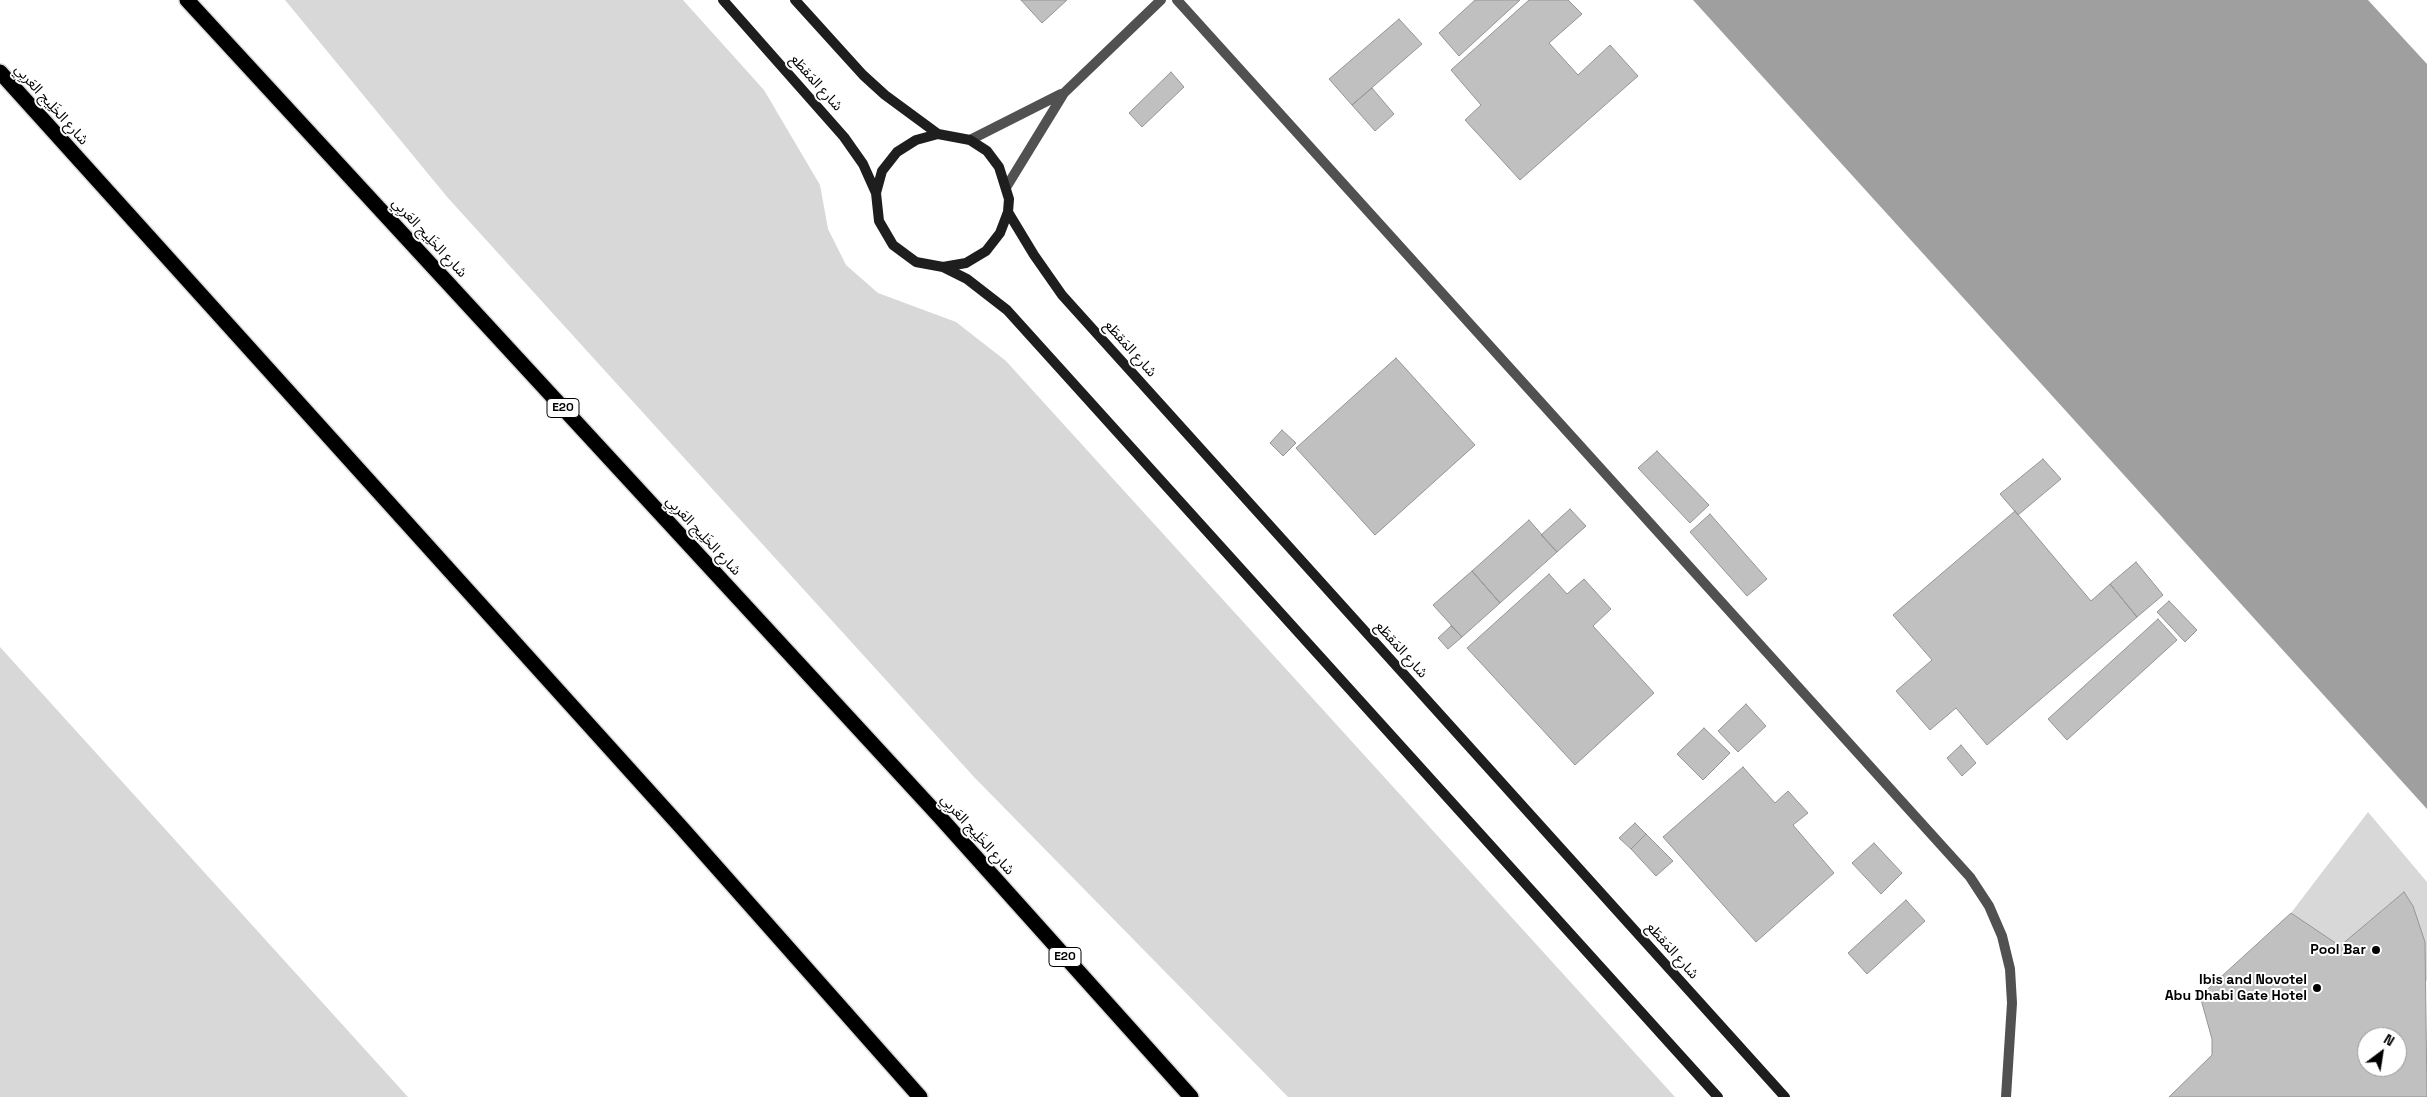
<!DOCTYPE html>
<meta charset="utf-8">
<style>
body{margin:0}
#map{position:relative;width:2427px;height:1097px;overflow:hidden;background:#fff;font-family:"Space Grotesk",sans-serif}
canvas{display:block}
.north{position:absolute;left:2357px;top:1027px;width:50px;height:50px;box-sizing:border-box;background:#fff;border:1px solid #999;border-radius:50%;rotate:31deg;font-size:14px;font-weight:700;line-height:20px;text-align:center;color:#000}
.north::after{content:'';display:block;margin:auto;width:18px;height:22px;background:#000;clip-path:polygon(50% 0,100% 100%,50% 72%,0 100%)}
</style>
<div id="map">
<canvas width="2427" height="1097"></canvas>
<div class="north">N</div>
</div>
<script>
const c = document.querySelector('canvas').getContext('2d');
c.lineJoin = 'round';
function fillPath(path, color) { c.fillStyle = color; c.fill(path, 'evenodd'); }
const poly = rows => new Path2D(rows.map(r => 'M' + r).join(''));
function strokePath(path, color, width, dash) { c.strokeStyle = color; c.lineWidth = width; c.lineCap = dash ? 'butt' : 'round'; c.setLineDash(dash || []); c.stroke(path); }
function label(font, color, halo, rows, align = 'center') {
  c.font = font + ' "Space Grotesk","Noto Sans Arabic",sans-serif'; c.lineWidth = 4; c.setLineDash([]); c.textBaseline = 'middle'; c.strokeStyle = halo; c.fillStyle = color; for (const [text, x, y, turn = 0] of rows) {
    c.save(); c.translate(x, y); c.rotate((+turn || 0) * Math.PI / 180); c.textAlign = isNaN(turn) ? turn : align; if (halo) c.strokeText(text, 0, 0); c.fillText(text, 0, 0); c.restore();
  }
}
fillPath(poly([
 [285,0,683,0,764,90,820,185,828,229,846,265,878,293,956,322,1006,361,1675,1097,1288,1097,974,777,448,198],
 [0,647,408,1097,0,1097],
 [2368,812,2427,882,2427,981,2424,980,2425,942,2413,906,2404,892,2340,946,2291,913]
]), '#d8d8d8');
fillPath(poly([
 [1693,0,2368,0,2427,64,2427,809]
]), '#9f9f9f');
const building = poly([
 [1021,0,1067,0,1042,23,1021,0],
 [1475,0,1520,0,1459,56,1439,33,1475,0],
 [1529,0,1568,0,1582,14,1549,43,1578,75,1610,45,1638,76,1520,180,1465,120,1481,105,1451,70,1529,0],
 [1399,19,1422,44,1352,105,1329,79,1399,19],
 [1171,72,1184,87,1142,127,1129,113,1171,72],
 [1372,88,1394,114,1375,131,1352,105,1372,88],
 [1396,358,1475,445,1375,535,1296,448,1396,358],
 [1282,430,1296,443,1283,456,1270,443,1282,430],
 [1657,451,1709,505,1690,523,1638,468,1657,451],
 [2043,459,2061,479,2018,515,2000,494,2043,459],
 [1570,509,1586,526,1557,552,1541,535,1570,509],
 [2015,511,2091,601,2110,584,2137,617,1987,745,1956,708,1930,730,1896,691,1932,660,1893,615,2015,511],
 [1710,514,1767,579,1747,596,1690,532,1710,514],
 [1529,520,1557,552,1500,603,1472,571,1529,520],
 [2136,562,2163,595,2137,617,2110,584,2136,562],
 [1472,571,1500,603,1462,637,1433,605,1472,571],
 [1549,574,1567,594,1584,579,1611,609,1593,626,1654,693,1575,765,1467,648,1549,574],
 [2169,601,2197,630,2185,642,2157,612,2169,601],
 [2158,619,2177,640,2067,740,2048,719,2158,619],
 [1451,626,1462,637,1448,649,1438,638,1451,626],
 [1746,704,1766,726,1738,752,1718,731,1746,704],
 [1704,728,1730,753,1703,780,1677,754,1704,728],
 [1961,745,1976,763,1962,776,1947,758,1961,745],
 [1743,767,1775,803,1788,791,1808,813,1793,825,1834,873,1756,942,1663,837,1743,767],
 [1635,823,1646,834,1631,849,1619,838,1635,823],
 [1646,834,1673,861,1656,876,1631,849,1646,834],
 [1874,843,1902,873,1881,894,1852,863,1874,843],
 [2404,892,2413,906,2425,942,2427,1097,2169,1097,2212,1055,2212,1039,2200,996,2291,913,2340,946,2404,892],
 [2367,1037,2397,1037,2397,1067,2367,1067,2367,1037],
 [1906,900,1925,921,1867,974,1848,953,1906,900]
]);
fillPath(building, '#c0c0c0');
strokePath(building, '#959595', 1);
const highway = poly([
 [187,0,939,816,1191,1097],
 [0,72,681,827,920,1097]
]);
strokePath(highway, '#dbdbdb', 18);
strokePath(poly([
 [1177,0,1970,877,1989,906,2002,936,2010,969,2012,1003,2006,1097],
 [970,140,1061,94],
 [1007,186,1064,93,1161,0]
]), '#515151', 10);
strokePath(poly([
 [723,0,844,137,863,164,876,193],
 [795,0,863,75,885,95,938,134],
 [1008,212,1034,255,1062,295,1785,1097],
 [943,267,966,263,986,251,1000,233,1008,212,1009,199,999,167,987,151,970,140,938,134,916,140,897,152,882,171,876,193,879,221,893,245,916,262,943,267,967,279,1007,310,1718,1097]
]), '#1e1e1e', 10);
strokePath(highway, '#000', 15);
for (const [x, y, r, color] of [
 [2376,950,5,"#000"],
 [2317,988,5,"#000"]
]) { const dot = new Path2D(); dot.arc(x, y, r, 0, 2 * Math.PI); c.fillStyle = color; c.fill(dot); strokePath(dot, '#fff', 2); }
for (const [x, y, w] of [
 [563,408,32],
 [1065,957,32]
]) { const box = new Path2D(); box.roundRect(x - w / 2, y - 9.5, w, 19, 4); c.fillStyle = '#fff'; c.fill(box); strokePath(box, '#000', 1); }
label('bold 12px', '#000', null, [
 ["E20",563,408],
 ["E20",1065,957]
]);
label('14px', '#000', '#fff', [
 ["شارع المَقطَع",816,83,48],
 ["شارع الخَلِيج العَربِي",51,105,48],
 ["شارع الخَلِيج العَربِي",429,238,47],
 ["شارع المَقطَع",1130,349,48],
 ["شارع الخَلِيج العَربِي",703,536,47],
 ["شارع المَقطَع",1401,650,48],
 ["شارع الخَلِيج العَربِي",977,835,48],
 ["شارع المَقطَع",1672,951,48]
]);
label('bold 14px', '#000', '#fff', [
 ["Pool Bar",2366,950],
 ["Ibis and Novotel",2307,980],
 ["Abu Dhabi Gate Hotel",2307,996]
], 'right');
</script>
